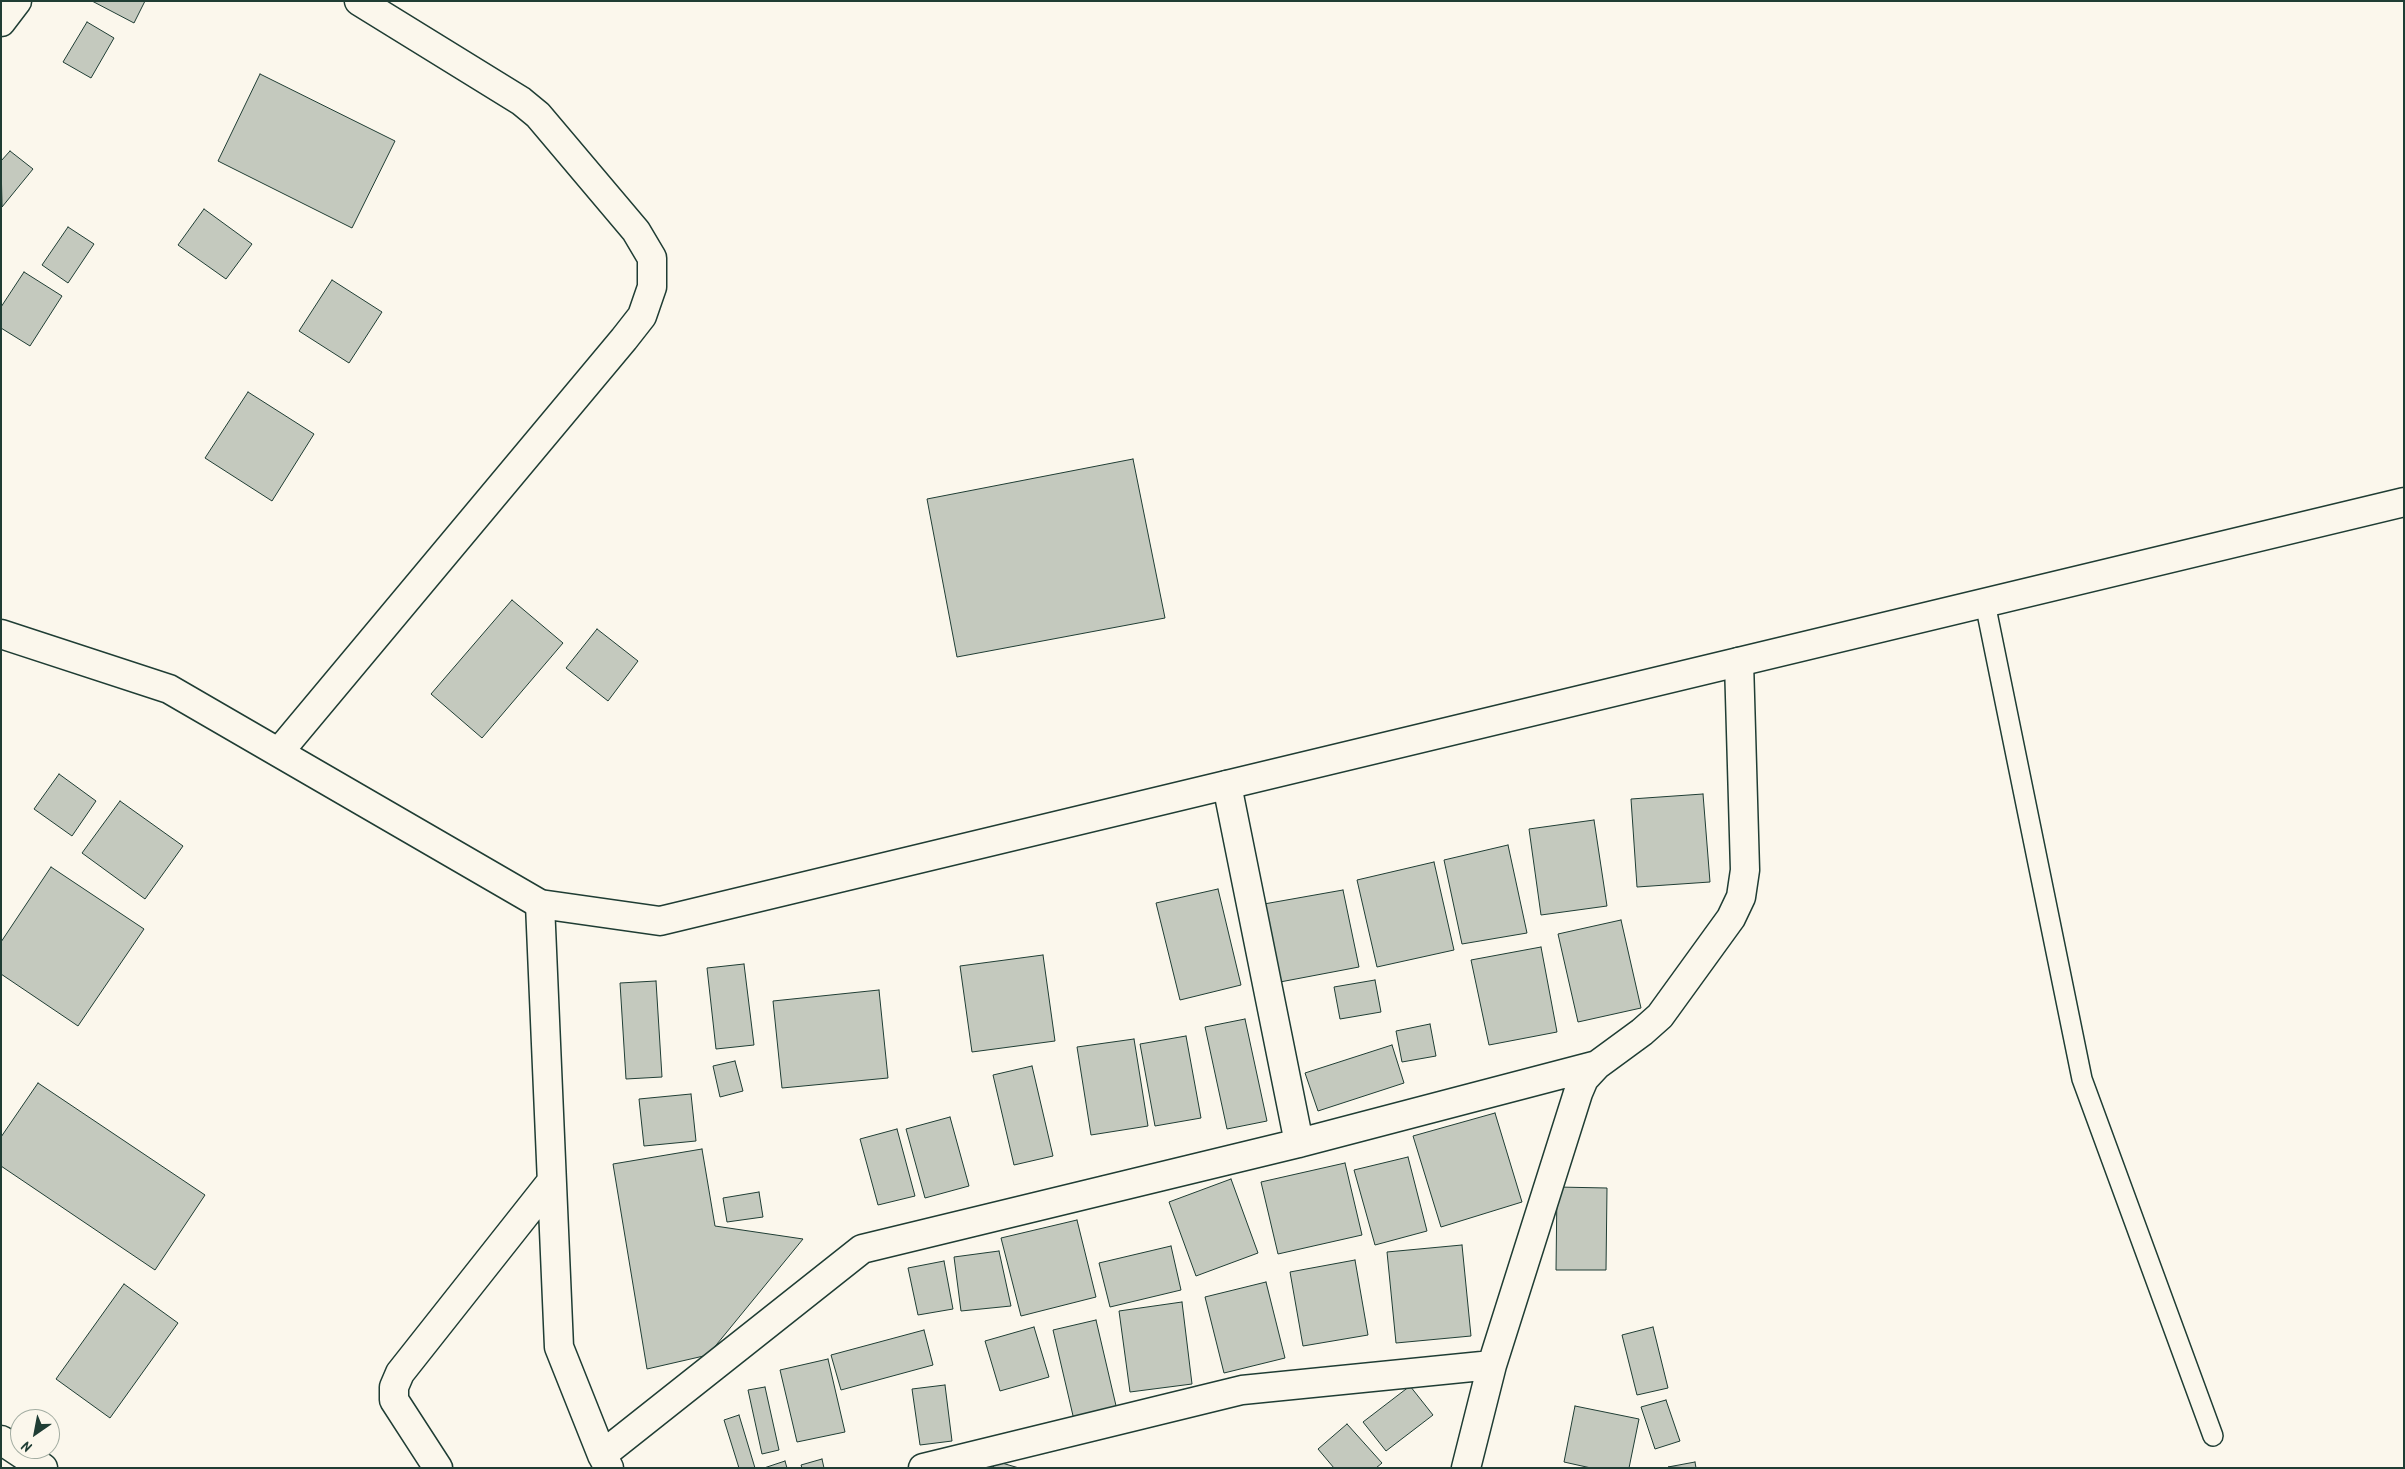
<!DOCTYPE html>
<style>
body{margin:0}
#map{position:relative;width:2405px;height:1469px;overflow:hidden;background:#fbf7ec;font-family:Kalam,sans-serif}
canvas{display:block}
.frame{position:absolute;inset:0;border:2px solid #1f3d34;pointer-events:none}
.north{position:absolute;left:10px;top:1409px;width:50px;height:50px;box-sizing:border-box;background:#fbf7ec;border:1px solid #a3ada2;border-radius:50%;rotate:213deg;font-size:14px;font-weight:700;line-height:20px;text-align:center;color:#1f3d34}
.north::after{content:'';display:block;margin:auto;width:18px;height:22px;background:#1f3d34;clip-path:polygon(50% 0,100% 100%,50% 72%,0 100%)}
</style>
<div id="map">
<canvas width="2405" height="1469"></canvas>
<div class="frame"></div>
<div class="north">N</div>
</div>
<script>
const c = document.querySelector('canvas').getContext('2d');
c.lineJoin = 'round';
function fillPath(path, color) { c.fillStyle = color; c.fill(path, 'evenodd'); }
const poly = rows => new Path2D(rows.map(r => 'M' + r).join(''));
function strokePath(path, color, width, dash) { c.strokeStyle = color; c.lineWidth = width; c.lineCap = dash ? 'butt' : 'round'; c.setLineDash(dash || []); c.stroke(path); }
const building = poly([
 [92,1,145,1,134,23,92,1],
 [87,22,114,38,91,78,63,62,87,22],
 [260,74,395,141,352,228,218,161,260,74],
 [10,151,33,169,2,207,1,161,10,151],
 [204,209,252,244,226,279,178,245,204,209],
 [68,227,94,244,68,283,42,265,68,227],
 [24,272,62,296,30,346,1,328,1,307,24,272],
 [332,280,382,312,349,363,299,331,332,280],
 [248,392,314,434,272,501,205,458,248,392],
 [1133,459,1165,618,957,657,927,499,1133,459],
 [512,600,563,643,482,738,431,694,512,600],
 [597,629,638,661,608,701,566,668,597,629],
 [59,774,96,801,72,836,34,809,59,774],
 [1703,794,1710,882,1637,887,1631,799,1703,794],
 [120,801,183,846,145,899,82,853,120,801],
 [1594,820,1607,906,1541,915,1529,829,1594,820],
 [1508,845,1527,933,1462,944,1444,860,1508,845],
 [1434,862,1454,950,1377,967,1357,880,1434,862],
 [51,867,144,929,78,1026,1,974,1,942,51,867],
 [1218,889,1241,985,1180,1000,1156,903,1218,889],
 [1343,890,1359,967,1280,982,1264,904,1343,890],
 [1621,920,1641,1008,1578,1022,1558,934,1621,920],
 [1541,947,1557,1032,1489,1045,1471,960,1541,947],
 [1043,955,1055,1041,972,1052,960,966,1043,955],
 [744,964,754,1045,716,1049,707,968,744,964],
 [1375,980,1381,1012,1340,1019,1334,987,1375,980],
 [656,981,662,1077,626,1079,620,983,656,981],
 [879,990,888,1078,782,1088,773,1001,879,990],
 [1245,1019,1267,1121,1227,1129,1205,1027,1245,1019],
 [1430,1024,1436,1056,1402,1062,1396,1031,1430,1024],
 [1186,1036,1201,1118,1155,1126,1140,1044,1186,1036],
 [1134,1039,1148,1126,1091,1135,1077,1047,1134,1039],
 [1392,1045,1404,1083,1318,1111,1305,1073,1392,1045],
 [735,1061,743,1091,720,1097,713,1066,735,1061],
 [1032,1066,1053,1156,1014,1165,993,1075,1032,1066],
 [38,1083,205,1195,155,1270,1,1166,1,1137,38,1083],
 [691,1094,696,1141,644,1146,639,1099,691,1094],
 [1495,1113,1522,1202,1441,1227,1413,1136,1495,1113],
 [950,1117,969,1186,925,1198,906,1129,950,1117],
 [897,1129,915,1196,878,1205,860,1139,897,1129],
 [702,1149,715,1226,803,1239,708,1355,647,1369,613,1164,702,1149],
 [1408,1157,1427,1231,1375,1245,1354,1170,1408,1157],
 [1345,1163,1362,1235,1278,1254,1261,1182,1345,1163],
 [1231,1179,1258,1253,1196,1276,1169,1202,1231,1179],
 [1557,1187,1607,1188,1606,1270,1556,1270,1557,1187],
 [759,1192,763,1217,727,1222,723,1198,759,1192],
 [1077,1220,1096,1297,1021,1316,1001,1238,1077,1220],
 [1462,1245,1471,1336,1396,1343,1387,1252,1462,1245],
 [1171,1246,1181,1290,1110,1307,1099,1263,1171,1246],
 [999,1251,1011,1306,961,1311,954,1257,999,1251],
 [1355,1260,1368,1335,1303,1346,1290,1272,1355,1260],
 [944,1261,953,1309,918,1315,908,1268,944,1261],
 [1266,1282,1285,1358,1224,1373,1205,1297,1266,1282],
 [124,1284,178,1323,110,1418,56,1379,124,1284],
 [1182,1302,1192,1384,1130,1392,1119,1311,1182,1302],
 [1096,1320,1117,1410,1074,1420,1053,1330,1096,1320],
 [1034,1327,1049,1377,1000,1391,985,1341,1034,1327],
 [1653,1327,1668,1388,1637,1395,1622,1335,1653,1327],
 [924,1330,933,1365,841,1390,831,1355,924,1330],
 [828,1359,845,1432,797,1442,780,1370,828,1359],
 [945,1385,952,1441,920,1445,912,1389,945,1385],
 [1410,1386,1433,1415,1386,1451,1363,1422,1410,1386],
 [765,1387,779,1450,762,1454,748,1390,765,1387],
 [1666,1400,1680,1441,1655,1449,1641,1407,1666,1400],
 [1575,1406,1639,1419,1629,1468,1591,1468,1564,1462,1575,1406],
 [739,1415,755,1468,739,1468,724,1420,739,1415],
 [1347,1424,1382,1463,1376,1468,1334,1468,1318,1449,1347,1424],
 [822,1459,824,1468,802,1468,801,1465,822,1459],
 [785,1461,787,1468,764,1468,785,1461],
 [995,1461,1019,1468,993,1468,995,1461],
 [1695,1462,1696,1468,1668,1467,1695,1462]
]);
fillPath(building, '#c4c9be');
strokePath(building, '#1f3d34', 1);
const lane = poly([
 [1985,603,2082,1079,2213,1436]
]);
const street = poly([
 [1,22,17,1],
 [279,752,624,339,642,316,652,287,652,258,636,231,538,115,521,101,359,1],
 [1227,785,1299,1143],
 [540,904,559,1347,602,1455,609,1468],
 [1,1440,43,1468],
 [602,1455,862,1249,1299,1143,1597,1065],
 [438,1468,394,1400,394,1387,400,1373,551,1182],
 [923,1468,1242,1390,1492,1365],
 [1466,1468,1492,1365,1578,1093,1584,1079,1597,1065,1642,1032,1660,1016,1731,918,1741,897,1745,870,1739,662]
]);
const primary = poly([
 [1,634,169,689,540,904,660,921,2404,502]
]);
strokePath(lane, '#1f3d34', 22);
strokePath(street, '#1f3d34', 31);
strokePath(primary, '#1f3d34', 31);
strokePath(lane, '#fbf7ec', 19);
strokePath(street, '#fbf7ec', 28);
strokePath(primary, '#fbf7ec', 28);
</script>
